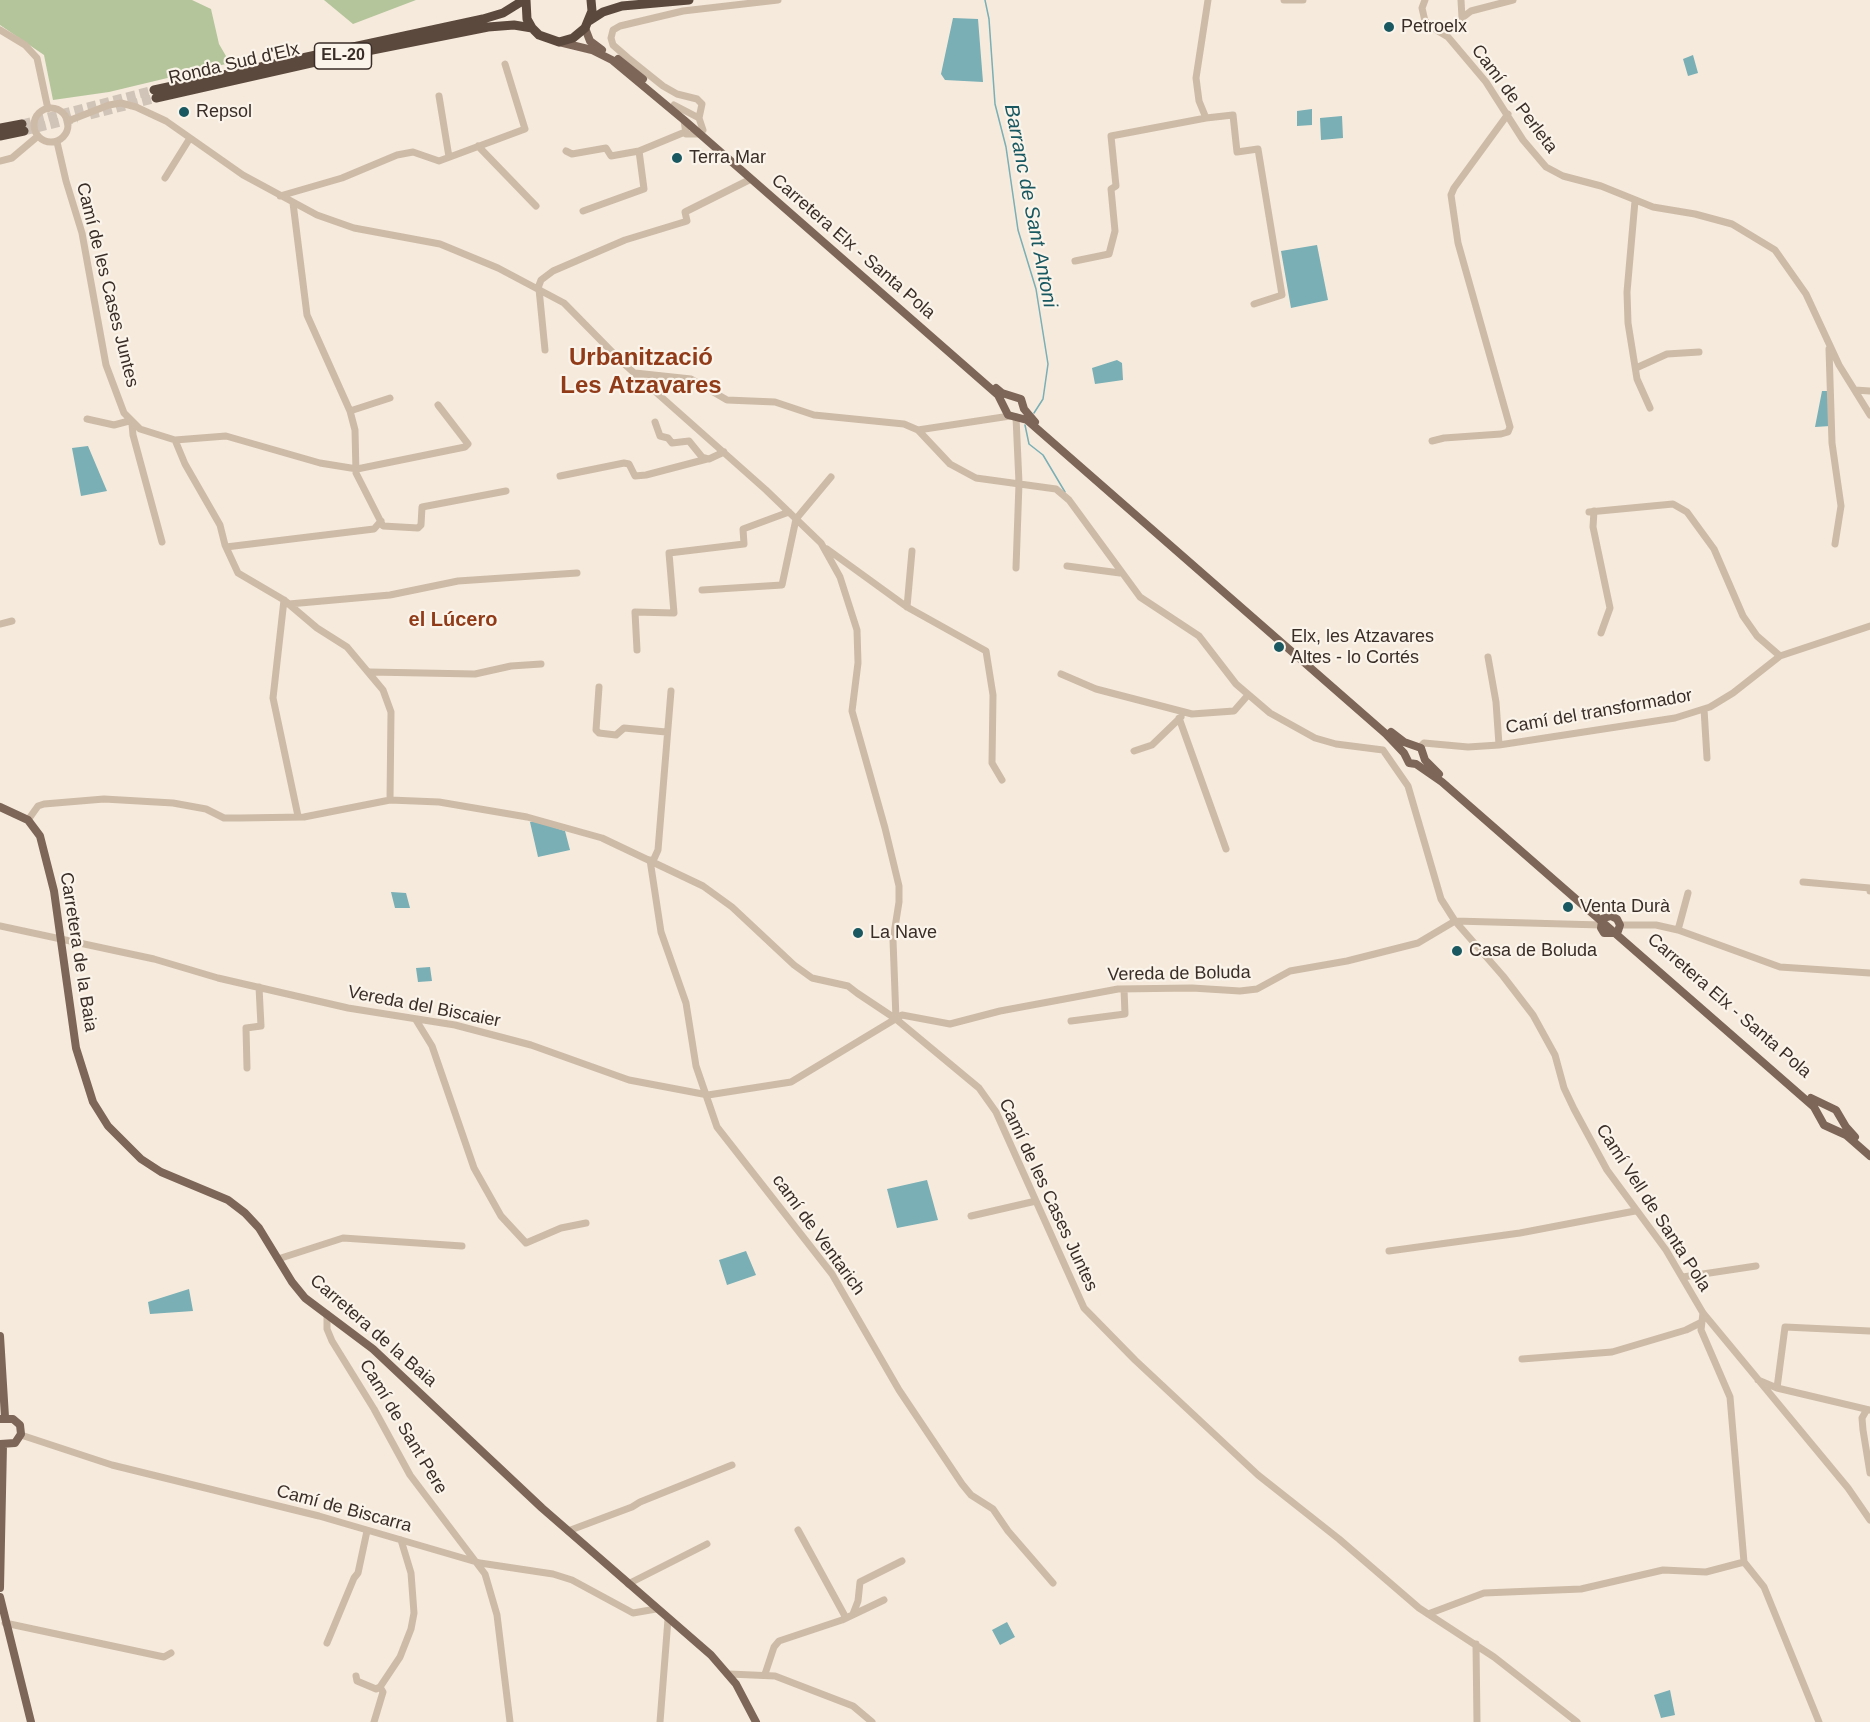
<!DOCTYPE html>
<meta charset="utf-8">
<style>
body{margin:0}
canvas{display:block;background:#f5eadc}
</style>
<canvas width="1870" height="1722"></canvas>
<script>
const c = document.querySelector('canvas').getContext('2d');
c.lineJoin = 'round';
function fillPath(path, color) { c.fillStyle = color; c.fill(path, 'evenodd'); }
const poly = rows => new Path2D(rows.map(r => 'M' + r).join(''));
function strokePath(path, color, width, dash) { c.strokeStyle = color; c.lineWidth = width; c.lineCap = dash ? 'butt' : 'round'; c.setLineDash(dash || []); c.stroke(path); }
function label(font, color, halo, rows, align = 'center') {
  c.font = font + ' Arial,sans-serif'; c.lineWidth = 4.5; c.setLineDash([]); c.textBaseline = 'middle'; c.strokeStyle = halo; c.fillStyle = color; for (const [text, x, y, turn = 0] of rows) {
    c.save(); c.translate(x, y); c.rotate((+turn || 0) * Math.PI / 180); c.textAlign = isNaN(turn) ? turn : align; if (halo) c.strokeText(text, 0, 0); c.fillText(text, 0, 0); c.restore();
  }
}
fillPath(poly([
 [0,0,192,0,211,9,219,44,230,63,109,92,53,100,44,55,0,25],
 [324,0,416,0,353,24]
]), '#b5c59b');
fillPath(poly([
 [953,18,978,19,983,82,945,80,941,74],
 [1693,55,1698,73,1688,76,1683,59],
 [1312,109,1312,125,1297,126,1297,111],
 [1342,116,1343,138,1321,140,1320,118],
 [1317,245,1328,300,1291,308,1281,251],
 [1117,360,1122,363,1123,380,1095,384,1092,368],
 [1822,391,1830,391,1830,426,1815,427],
 [88,446,107,491,81,496,72,448],
 [534,821,565,831,570,850,538,857,530,822],
 [391,892,406,893,410,908,395,908],
 [430,967,432,981,418,982,416,968],
 [927,1180,938,1220,897,1228,887,1189],
 [746,1251,756,1275,727,1285,719,1260],
 [189,1289,193,1311,150,1314,148,1302],
 [1007,1622,1015,1637,1000,1645,992,1630],
 [1670,1690,1675,1715,1661,1718,1654,1695]
]), '#79afb5');
strokePath(poly([
 [985,0,989,19,995,104,1006,147,1018,230,1036,289,1048,364,1043,399,1034,413],
 [1025,425,1029,444,1043,455,1065,492]
]), '#79afb5', 1.5);
strokePath(poly([
 [90,115,156,98],
 [22,124,154,90],
 [24,131,77,118]
]), '#d0c4b8', 9, [9, 4.5]);
strokePath(poly([
 [1208,0,1196,78,1199,101,1206,118,1233,115,1237,152,1258,149,1282,295,1254,304],
 [1284,0,1303,0],
 [1425,0,1422,8,1425,21,1438,31,1446,31,1454,28,1462,18,1461,0],
 [1462,18,1471,11,1513,0],
 [0,30,25,45,37,58,48,109],
 [1438,31,1448,37,1486,82,1523,140,1546,167,1563,176,1601,186,1653,207,1695,214,1732,224,1775,250,1806,294,1839,365,1870,415],
 [439,96,449,157],
 [674,105,699,118],
 '34 125a17 17 0 1 1 34 0a17 17 0 1 1-34 0Z',
 [684,120,686,134,699,134],
 [68,121,109,105,121,103,136,107,166,121,243,175,317,215,354,228,440,244,498,268,547,294,564,303,623,363,766,490,821,543,840,577,857,630,858,663,852,711,885,828,899,886,899,902,893,940,896,1019],
 [703,130,699,118,702,104,697,99,677,94,663,86,628,58,613,45,611,38,613,30,620,26,683,11,778,0],
 [57,142,66,181,82,233,106,365,124,413,140,429,175,440,185,464,220,525,225,545,238,573,284,600,317,628,347,647,383,690,391,712,390,800],
 [478,146,536,206],
 [566,151,572,154,606,148,611,156,639,151,685,132],
 [0,161,12,158,38,136],
 [165,178,190,138],
 [280,196,342,178,397,155,413,152,439,161,525,129,505,64],
 [1635,201,1627,292,1628,323,1637,379,1650,408],
 [293,203,307,315,350,411,355,430,356,473,383,526,418,528,421,525,422,507,506,491],
 [583,211,644,189,639,151],
 [1075,261,1109,254,1115,231,1111,189,1116,186,1111,136,1206,118],
 [538,288,541,280,553,271,625,240,684,222,687,221,685,212,751,179],
 [539,289,545,350],
 [1829,349,1832,443,1841,506,1835,544],
 [1636,368,1667,354,1699,352],
 [635,373,691,379,727,400,775,402,814,415,904,424,918,430,950,464,976,478,1056,489,1069,500,1140,597,1199,636,1236,684,1270,713,1315,738,1336,744,1383,750,1408,786,1441,899,1455,921,1503,976,1533,1015,1555,1055,1564,1088,1574,1109,1607,1170,1666,1250,1703,1313,1848,1488,1870,1520],
 [1855,390,1870,391],
 [350,411,390,398],
 [87,419,114,425,129,421],
 [655,422,660,436,668,438,672,443,689,441,702,457,709,459,724,452],
 [132,424,133,435,162,542],
 [918,430,1010,416],
 [175,440,226,436,320,463,357,469,465,447,468,444,438,405],
 [1432,441,1444,438,1501,434,1508,432,1510,427,1458,243,1451,195,1454,188,1508,114],
 [560,476,624,463,629,464,635,476,646,475,707,459],
 [1594,511,1593,527,1610,608,1601,633],
 [1589,512,1673,504,1687,512,1714,549,1743,616,1757,636,1780,656],
 [226,547,374,529,381,521],
 [827,549,907,607,986,651,993,695,992,763,1002,780],
 [1067,566,1120,573],
 [1016,568,1019,483,1016,417],
 [702,590,782,585,796,519,831,477],
 [284,600,273,698,298,816],
 [289,604,390,595,458,581,577,573],
 [907,607,912,551],
 [0,624,12,621],
 [637,650,635,612,674,613,669,553,744,544,743,529,789,512],
 [1488,657,1496,702,1499,745],
 [370,672,475,674,511,666,541,664],
 [1061,674,1096,689,1192,714,1234,711,1248,695],
 [599,687,596,730,599,733,616,735,624,728,666,732],
 [1704,709,1707,758],
 [1179,718,1226,849],
 [1420,747,1424,743,1468,747,1499,745,1675,718,1710,707,1733,693,1780,656,1870,626],
 [1134,751,1152,745,1181,717],
 [28,820,38,806,44,804,104,799,173,803,206,809,224,818,240,818,304,817,390,800,439,802,527,817,602,838,703,886,732,907,794,965,812,978,848,986,857,993,896,1019,979,1088,996,1112,1084,1308,1135,1360,1258,1475,1339,1539,1419,1608,1494,1657,1577,1722],
 [650,860,661,932,686,1003,696,1066,717,1127,832,1274,899,1390,962,1484,971,1495,993,1509,1008,1531,1053,1583],
 [653,861,658,850,671,691],
 [1803,882,1870,888,1870,891],
 [1620,925,1656,925,1678,930,1780,967,1870,973],
 [0,926,154,959,218,978,348,1008,455,1025,531,1045,629,1080,708,1095,791,1082,902,1015,950,1024,1000,1011,1118,989,1192,988,1240,991,1257,989,1290,971,1347,961,1418,943,1455,921,1601,925],
 [1678,930,1688,893],
 [416,1020,432,1046,474,1168,501,1216,526,1243,561,1228,586,1223],
 [1071,1021,1125,1014,1124,989],
 [247,1068,246,1028,261,1026,259,987],
 [971,1216,1036,1201],
 [1389,1251,1520,1233,1635,1211],
 [278,1259,343,1238,462,1246],
 [1683,1277,1756,1266],
 [1703,1313,1701,1330,1730,1397,1744,1562,1764,1587,1819,1722],
 [327,1314,327,1329,332,1341,374,1409,410,1475,485,1574,497,1615,510,1722],
 [1522,1359,1612,1352,1686,1330,1700,1323],
 [1758,1380,1777,1388,1870,1410],
 [1777,1388,1785,1327,1870,1331],
 [1866,1411,1862,1418,1863,1430,1870,1473],
 [21,1435,112,1465,319,1516,480,1563,553,1574,572,1580,633,1613,656,1609],
 [798,1530,846,1618],
 [568,1531,632,1507,640,1502,732,1465],
 [628,1584,707,1544],
 [853,1614,858,1601,860,1582,902,1561],
 [1428,1614,1484,1593,1581,1589,1663,1570,1706,1572,1744,1562],
 [5,1623,164,1657,171,1653],
 [327,1643,354,1578,358,1573,367,1531],
 [1476,1644,1477,1722],
 [729,1674,775,1676,853,1706,872,1722],
 [765,1674,774,1647,779,1641,842,1620,884,1600],
 [356,1676,357,1681,376,1689,380,1687,400,1657,411,1629,414,1613,411,1573,401,1540],
 [374,1722,383,1692,380,1687],
 [660,1722,668,1619]
]), '#cebba7', 7);
strokePath(poly([
 [585,28,590,41,602,50],
 [559,42,592,50,612,60,684,120,998,395,1008,415,1027,420,1386,734,1404,753,1409,763,1416,764,1442,782,1814,1107,1824,1125,1846,1135,1870,1156],
 [618,59,643,79],
 [996,388,1002,393,1021,399,1024,409,1035,422],
 [1391,732,1404,742,1421,748,1425,760,1439,774],
 [0,807,28,820,40,836,54,891,76,1048,93,1102,108,1126,141,1159,161,1172,228,1200,245,1213,259,1228,292,1282,305,1298,373,1349,542,1508,711,1655,736,1684,756,1722],
 [1604,918,1611,916,1617,919,1620,925,1618,931],
 [1602,921,1601,928,1604,933,1616,933],
 [1811,1098,1836,1110,1846,1127,1855,1137],
 [0,1336,5,1417],
 [0,1444,15,1443,21,1434,20,1425,13,1419,0,1419],
 [0,1588,3,1445],
 [0,1597,31,1722]
]), '#7d6658', 8);
strokePath(poly([
 [526,0,527,19,532,28,539,35,559,42,573,38,585,28,592,11,591,0],
 [589,21,603,12,622,6,689,0],
 [154,90,483,19,503,13,524,0],
 [156,98,342,56,488,27,514,25,532,28],
 [0,128,22,124],
 [0,136,24,131]
]), '#5c493e', 9);
for (const [x, y, r, color] of [
 [1389,27,6,"#195860"],
 [184,112,6,"#195860"],
 [677,158,6,"#195860"],
 [1279,647,6,"#195860"],
 [1568,907,6,"#195860"],
 [858,933,6,"#195860"],
 [1457,951,6,"#195860"]
]) { const dot = new Path2D(); dot.arc(x, y, r, 0, 2 * Math.PI); c.fillStyle = color; c.fill(dot); strokePath(dot, '#fbf4ea', 2); }
for (const [x, y, w] of [
 [343,56,57]
]) { const box = new Path2D(); box.roundRect(x - w / 2, y - 13, w, 26, 4.5); c.fillStyle = '#fbf4ea'; c.fill(box); strokePath(box, '#3a2e28', 1.5); }
label('bold 16px', '#3a2e28', null, [
 ["EL-20",343,56]
]);
label('18px', '#3a2e28', '#fbf4ea', [
 ["Petroelx",1401,27],
 ["Repsol",196,112],
 ["Terra Mar",689,158],
 ["Elx, les Atzavares",1291,637],
 ["Altes - lo Cortés",1291,658],
 ["Venta Durà",1580,907],
 ["La Nave",870,933],
 ["Casa de Boluda",1469,951]
], 'left');
label('18px', '#3a2e28', '#fbf4ea', [
 ["Ronda Sud d'Elx",234,64,-13],
 ["Camí de Perleta",1514,99,53],
 ["Carretera Elx - Santa Pola",853,247,41],
 ["Camí de les Cases Juntes",107,285,76],
 ["Camí del transformador",1599,712,-10],
 ["Carretera de la Baia",78,952,81],
 ["Vereda de Boluda",1179,974,-1],
 ["Carretera Elx - Santa Pola",1729,1006,41],
 ["Vereda del Biscaier",424,1007,11],
 ["Camí de les Cases Juntes",1048,1195,65],
 ["Camí Vell de Santa Pola",1653,1208,57],
 ["camí de Ventarich",818,1235,54],
 ["Carretera de la Baia",373,1331,41],
 ["Camí de Sant Pere",403,1427,59],
 ["Camí de Biscarra",344,1509,15]
]);
label('italic 20px', '#195860', '#fbf4ea', [
 ["Barranc de Sant Antoni",1030,206,79]
]);
label('bold 20px', '#913b19', '#fbf4ea', [
 ["el Lúcero",453,620]
]);
label('bold 24px', '#913b19', '#fbf4ea', [
 ["Urbanització",641,358],
 ["Les Atzavares",641,386]
]);
</script>
